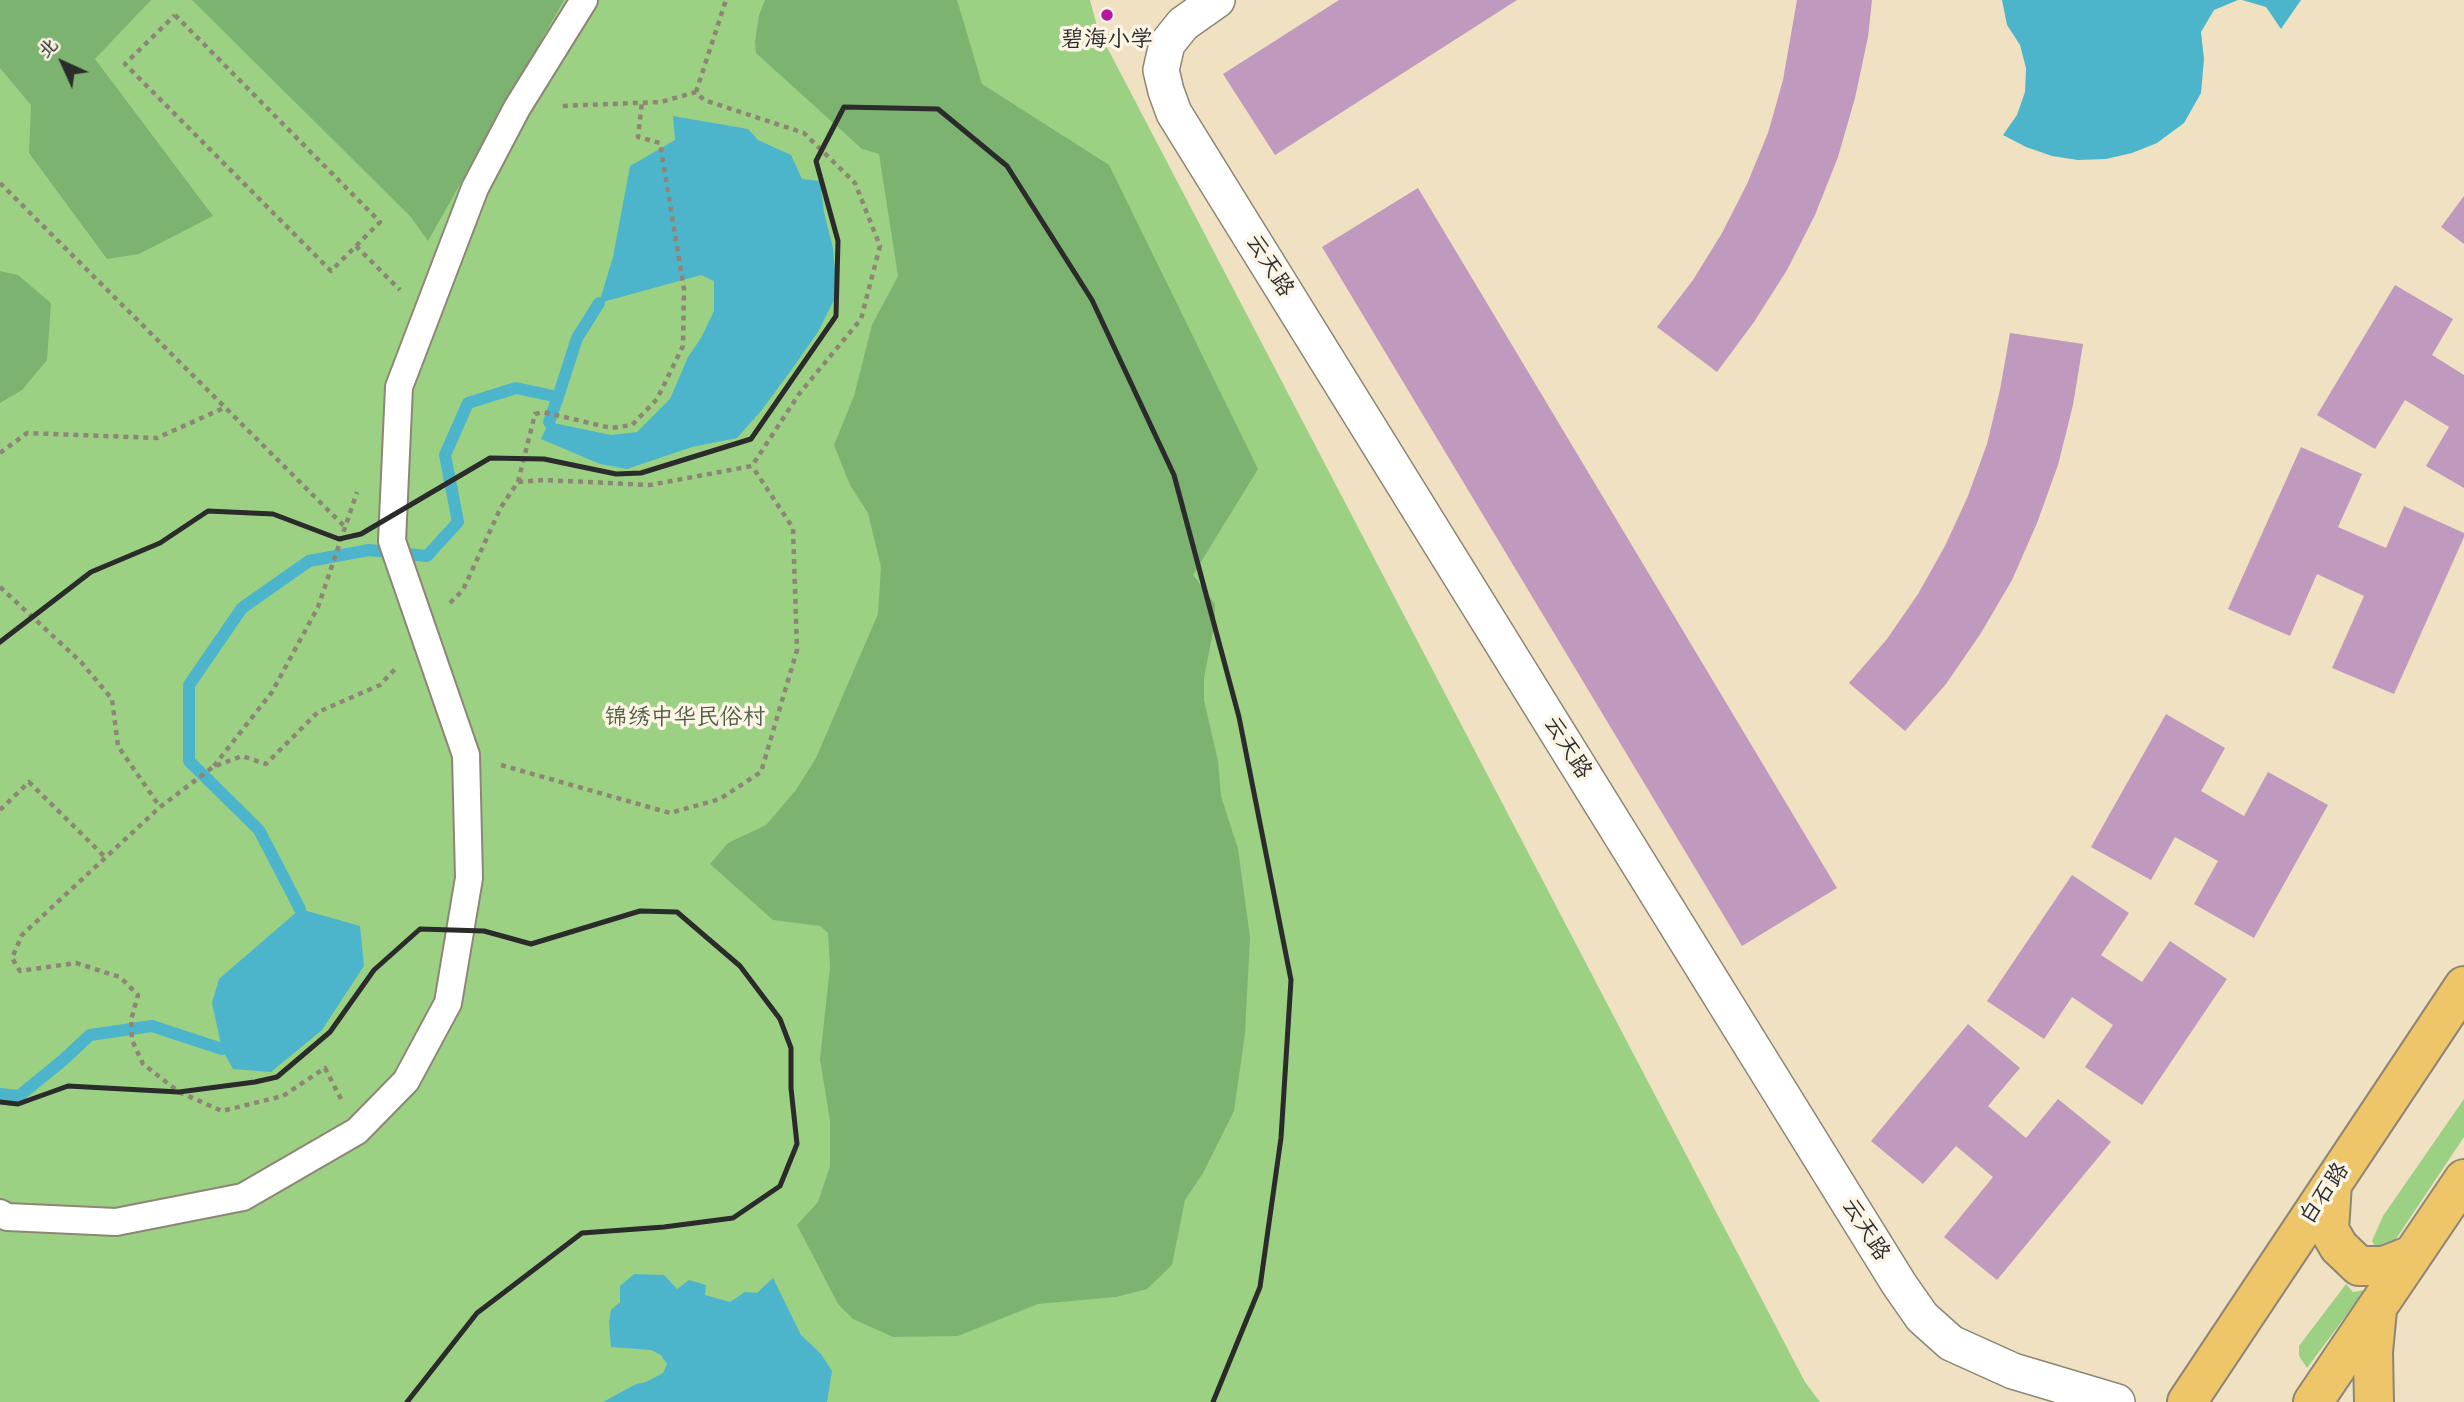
<!DOCTYPE html>
<meta charset="utf-8">
<style>
body{margin:0}
#map{position:relative;width:2464px;height:1402px;overflow:hidden;background:#efe1c1;font-family:Sriracha,"LXGW WenKai TC",sans-serif}
canvas{display:block}
.north{position:absolute;left:28px;top:28px;width:70px;height:70px;-webkit-text-stroke:5px #fcf5e5;paint-order:stroke;rotate:315deg;font-size:19px;font-weight:700;line-height:28px;text-align:center;color:#2b2b2b}
.north::after{content:'';display:block;margin:auto;width:24px;height:32px;background:#2b2b2b;clip-path:polygon(50% 0,100% 100%,50% 72%,0 100%)}
</style>
<div id="map">
<canvas width="2464" height="1402"></canvas>
<div class="north">北</div>
</div>
<script>
const c = document.querySelector('canvas').getContext('2d');
c.lineJoin = 'round';
function fillPath(path, color) { c.fillStyle = color; c.fill(path, 'evenodd'); }
const poly = rows => new Path2D(rows.map(r => 'M' + r).join(''));
function strokePath(path, color, width, dash) { c.strokeStyle = color; c.lineWidth = width; c.lineCap = dash ? 'butt' : 'round'; c.setLineDash(dash || []); c.stroke(path); }
function label(font, color, halo, rows, align = 'center') {
  c.font = font + ' Sriracha,"LXGW WenKai TC",sans-serif'; c.lineWidth = 7; c.setLineDash([]); c.textBaseline = 'middle'; c.strokeStyle = halo; c.fillStyle = color; for (const [text, x, y, turn = 0] of rows) {
    c.save(); c.translate(x, y); c.rotate((+turn || 0) * Math.PI / 180); c.textAlign = isNaN(turn) ? turn : align; if (halo) c.strokeText(text, 0, 0); c.fillText(text, 0, 0); c.restore();
  }
}
fillPath(poly([
 [0,0,1090,0,1098,30,1805,1382,1820,1402,0,1402],
 [2464,1099,2464,1137,2388,1251,2377,1249,2372,1241,2383,1216],
 [2346,1284,2353,1292,2365,1290,2307,1368,2299,1356,2299,1346]
]), '#9cd183');
fillPath(poly([
 [0,0,151,0,95,59,213,216,139,254,107,259,29,153,31,105,0,68],
 [192,0,564,0,428,241,410,216],
 [765,0,957,0,982,84,1109,165,1258,469,1193,575,1215,604,1214,626,1204,678,1204,700,1218,761,1221,796,1238,849,1250,937,1245,1034,1234,1111,1203,1173,1185,1200,1172,1265,1147,1289,1116,1297,1038,1304,958,1336,893,1337,853,1319,838,1304,797,1225,818,1202,830,1166,830,1121,820,1059,830,967,828,933,820,926,773,920,710,864,728,843,766,825,796,790,816,758,878,614,881,567,868,513,850,485,834,445,854,396,872,325,898,276,879,154,862,149,756,53,755,42,759,15],
 [0,271,18,275,51,303,47,360,22,390,0,403]
]), '#7db371');
fillPath(poly([
 [2002,0,2238,0,2214,10,2201,32,2204,59,2201,93,2184,123,2157,143,2132,153,2106,159,2078,160,2052,156,2026,147,2003,135,2017,115,2025,92,2026,68,2020,45,2007,25],
 [2242,0,2301,0,2281,29,2266,7],
 [673,116,748,129,758,140,791,155,802,179,820,181,824,212,833,248,836,282,834,300,818,332,792,369,761,411,737,438,692,447,627,469,600,464,541,439,549,422,611,435,637,432,670,399,688,357,701,338,714,311,714,281,701,275,599,303,613,257,630,166,675,140],
 [300,909,360,926,364,966,322,1030,271,1072,233,1069,222,1049,212,1003,219,979],
 [634,1274,664,1275,677,1289,689,1280,706,1285,705,1295,730,1302,745,1292,757,1293,773,1278,801,1335,821,1354,832,1371,827,1402,603,1402,636,1384,646,1382,663,1373,667,1364,661,1355,651,1350,611,1347,609,1322,611,1310,620,1302,620,1286]
]), '#4db5cb');
strokePath(poly([
 [558,397,577,338,599,303],
 [300,909,259,830,189,761,189,685,242,608,309,561,369,550,427,556,458,522,445,455,468,403,516,388,558,397,549,422],
 [0,1094,19,1096,62,1061,90,1035,152,1026,222,1049]
]), '#4db5cb', 12);
fillPath(poly([
 [1339,0,1517,0,1275,155,1223,74],
 [1797,0,1872,0,1868,37,1855,98,1838,157,1815,215,1787,270,1754,322,1717,372,1657,327,1693,280,1722,233,1747,184,1768,133,1783,80],
 [1418,188,1837,888,1742,946,1322,247],
 [2464,196,2464,244,2441,227],
 [2395,285,2453,319,2432,355,2464,375,2464,488,2426,466,2449,427,2405,400,2375,449,2317,415],
 [2010,333,2083,344,2073,405,2058,465,2037,523,2012,580,1981,633,1946,684,1905,731,1849,683,1887,639,1918,594,1945,546,1968,496,1987,444,2000,390],
 [2301,447,2362,474,2338,527,2386,548,2404,506,2464,533,2464,537,2394,694,2332,668,2364,596,2317,574,2290,636,2228,609],
 [2166,714,2225,748,2201,791,2244,816,2268,772,2328,805,2254,938,2194,904,2218,861,2175,837,2151,880,2091,847],
 [2072,875,2129,913,2101,955,2142,982,2170,941,2227,979,2142,1105,2085,1067,2113,1025,2072,997,2044,1039,1987,1001],
 [1968,1024,2020,1068,1988,1106,2026,1138,2058,1099,2111,1142,1997,1280,1944,1237,1993,1177,1956,1146,1923,1184,1871,1141]
]), '#bf9abe');
const pedestrian = poly([
 [0,1213,7,1217,116,1222,243,1197,357,1131,406,1081,448,1003,469,878,466,755,392,541,399,387,475,188,517,108,584,0]
]);
const minor = poly([
 [1217,0,1183,24,1167,44,1161,70,1166,91,1174,113,1899,1284,1922,1317,1951,1343,2013,1371,2117,1402]
]);
const primary = poly([
 [2332,1184,2329,1230,2339,1247,2359,1266,2384,1266,2412,1255],
 [2187,1402,2464,986],
 [2313,1402,2464,1179],
 [2374,1402,2373,1352,2377,1310]
]);
strokePath(pedestrian, '#8d8676', 30);
strokePath(minor, '#8d8676', 38);
strokePath(primary, '#8d8676', 42);
strokePath(poly([
 [175,15,380,222,331,271,125,64,175,15],
 [696,92,726,0],
 [0,183,344,526],
 [356,246,400,290],
 [0,453,27,433,157,438,226,407],
 [518,482,535,414,543,412,611,428,632,425,657,399,683,346,684,289,660,143,638,137,642,102],
 [0,587,81,662,112,699,118,746,160,807],
 [450,603,463,590,501,507,518,482,544,480,650,485,752,466,799,394,861,319,880,246,855,183,804,133,704,100,696,92,661,102,560,106],
 [501,765,670,813,720,799,761,772,797,650,793,528,752,466],
 [214,766,272,692,318,607,357,492],
 [0,810,29,782,106,858],
 [341,1099,325,1068,283,1096,222,1111,179,1092,143,1064,132,1040,131,1020,138,995,120,977,76,963,20,971,12,958,22,935,160,807,213,767,242,756,266,764,318,712,380,685,398,666]
]), '#8d8676', 4.5, [5, 5]);
strokePath(pedestrian, '#fff', 26);
strokePath(minor, '#fff', 35);
strokePath(primary, '#eec569', 38);
strokePath(poly([
 [0,642,91,572,160,543,208,511,273,514,339,539,361,534,490,458,544,459,616,474,641,473,751,439,836,316,838,241,816,161,844,107,938,109,1007,166,1092,300,1174,475,1239,717,1291,980,1281,1138,1260,1287,1213,1402],
 [0,1102,18,1104,68,1086,179,1092,255,1082,277,1077,330,1032,374,970,420,929,484,931,531,944,640,911,677,912,740,966,780,1019,791,1048,791,1088,797,1144,780,1186,733,1218,664,1227,582,1233,477,1313,407,1402]
]), '#2b2b2b', 5);
for (const [x, y, r, color] of [
 [1107,15,7,"#b5179e"]
]) { const dot = new Path2D(); dot.arc(x, y, r, 0, 2 * Math.PI); c.fillStyle = color; c.fill(dot); strokePath(dot, '#fcf5e5', 2.5); }
label('23px', '#2b2b2b', '#fcf5e5', [
 ["碧海小学",1107,40]
]);
label('23px', '#2b2b2b', '#fcf5e5', [
 ["云天路",1269,266,58],
 ["云天路",1567,748,58],
 ["白石路",2325,1194,-56],
 ["云天路",1865,1230,58]
]);
label('23px', '#4d5d45', '#fcf5e5', [
 ["锦绣中华民俗村",685,718]
]);
</script>
